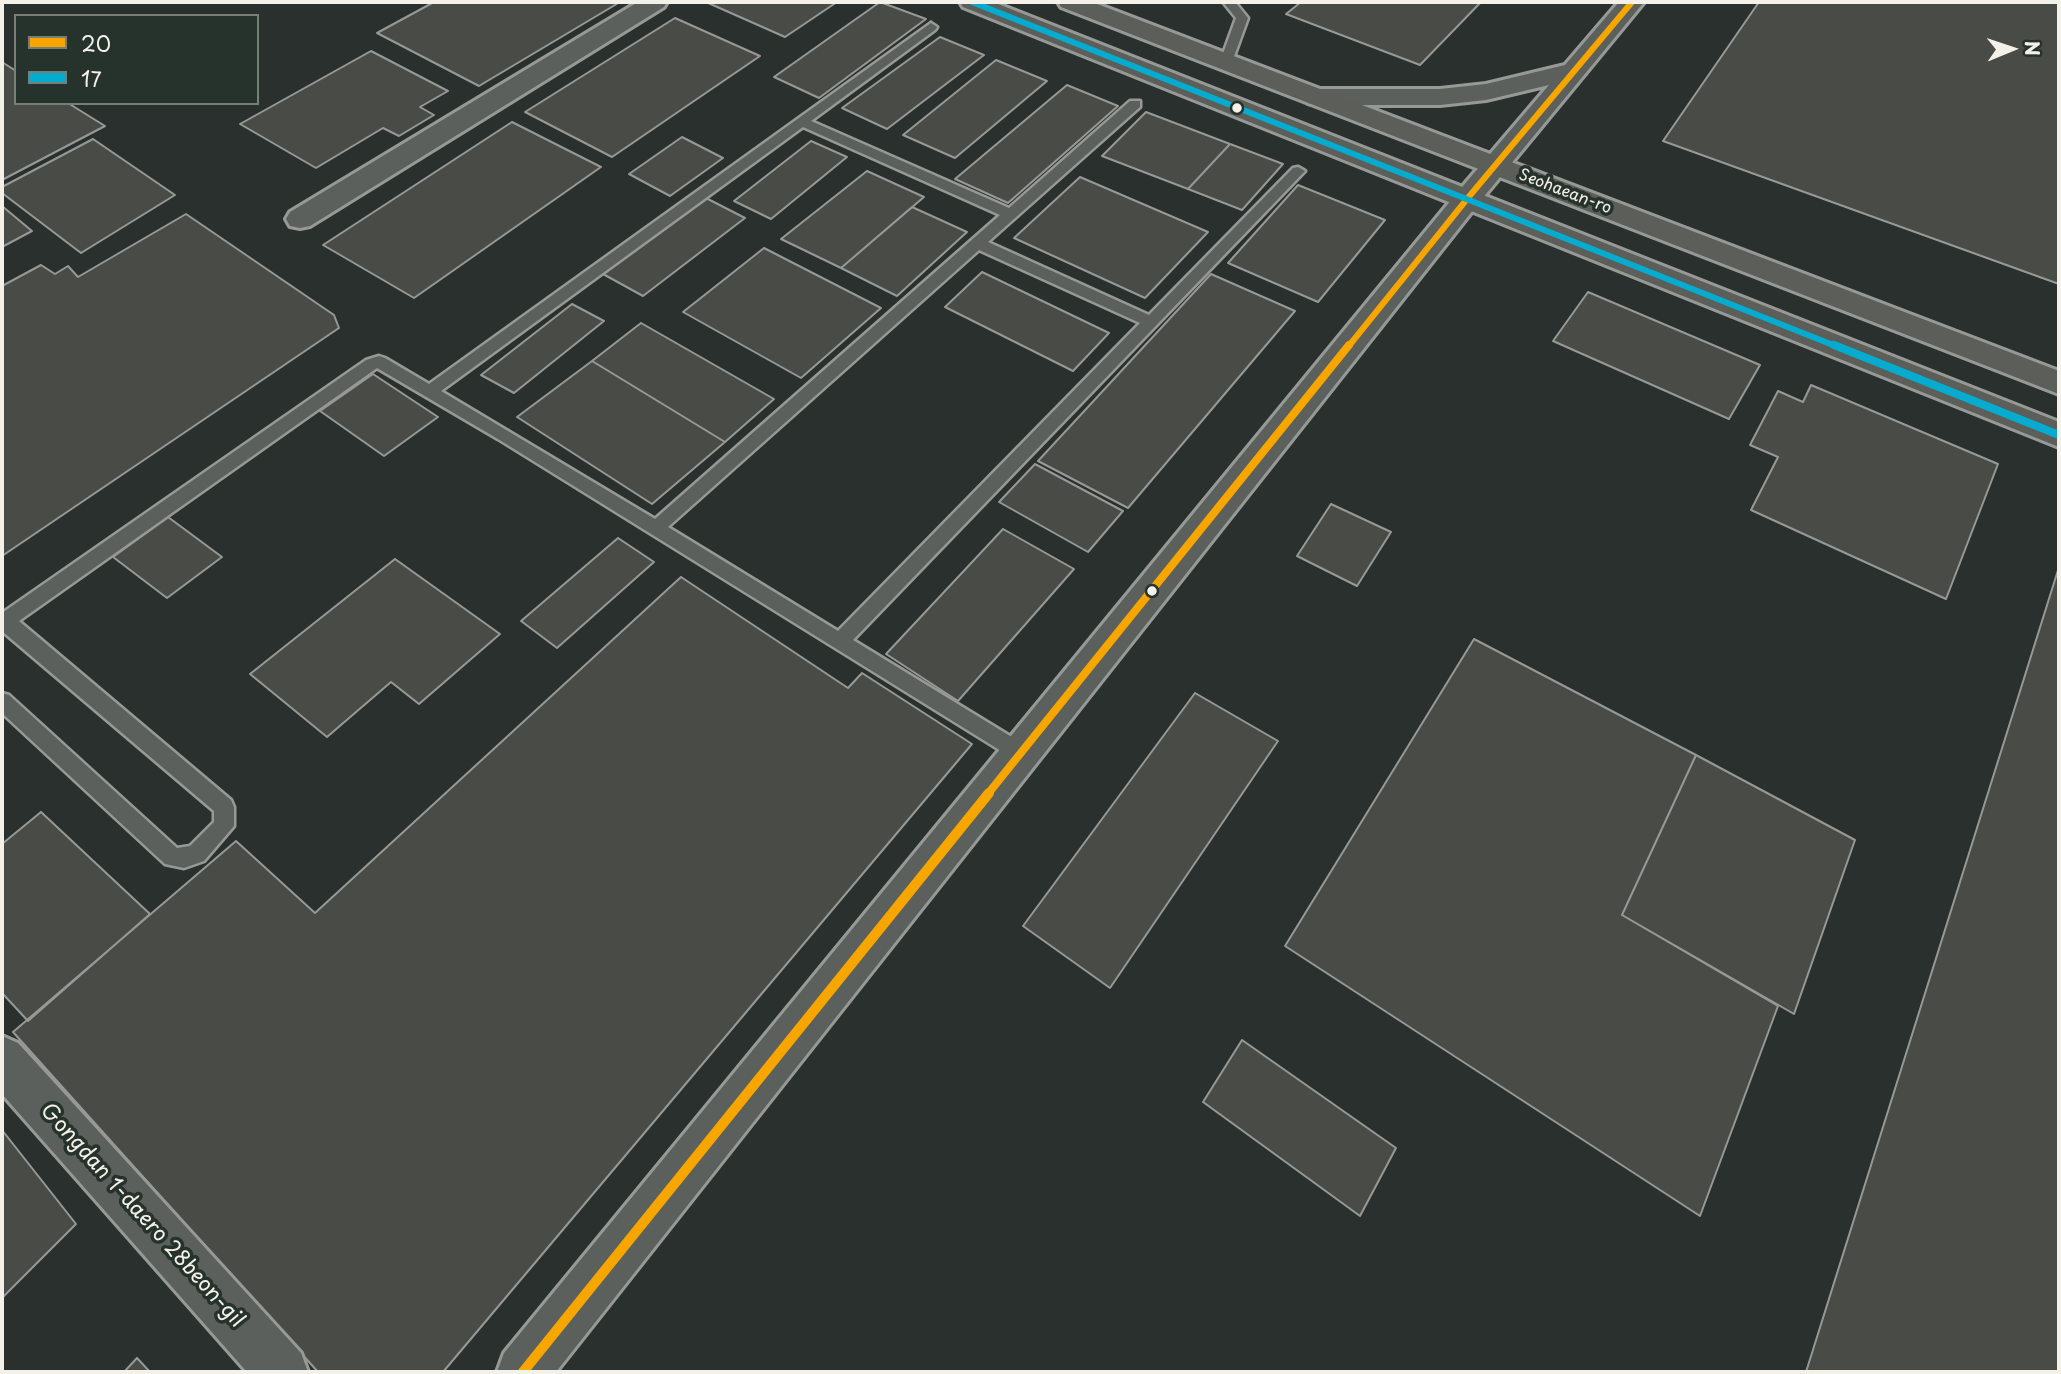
<!DOCTYPE html>
<style>
body{margin:0}
#map{position:relative;width:2061px;height:1374px;overflow:hidden;background:#29302d;font-family:"Playpen Sans",sans-serif}
canvas{display:block}
.frame{position:absolute;inset:0;border:4px solid #f4f1e8;pointer-events:none}
.legend{position:absolute;left:14px;top:14px;width:245px;height:91px;box-sizing:border-box;background:#26332d;border:2px solid #787f78;margin:0;padding:9px 12px;list-style:none;font-size:21px;color:#f4f1e8}
.legend li{display:flex;align-items:center;gap:14px;height:35px}
.legend b{width:35px;border:2px solid #787f78}
.north{position:absolute;left:1977px;top:14px;width:70px;height:70px;-webkit-text-stroke:5px #26332d;paint-order:stroke;rotate:88deg;font-size:19px;font-weight:700;line-height:28px;text-align:center;color:#f4f1e8}
.north::after{content:'';display:block;margin:auto;width:24px;height:32px;background:#f4f1e8;clip-path:polygon(50% 0,100% 100%,50% 72%,0 100%)}
</style>
<div id="map">
<canvas width="2061" height="1374"></canvas>
<div class="frame"></div>
<ul class="legend">
<li><b style="height:9px;background:#f7a600"></b>20</li>
<li><b style="height:9px;background:#06acd0"></b>17</li>
</ul>
<div class="north">N</div>
</div>
<script>
const c = document.querySelector('canvas').getContext('2d');
c.lineJoin = 'round';
function fillPath(path, color) { c.fillStyle = color; c.fill(path, 'evenodd'); }
const poly = rows => new Path2D(rows.map(r => 'M' + r).join(''));
function strokePath(path, color, width, dash) { c.strokeStyle = color; c.lineWidth = width; c.lineCap = dash ? 'butt' : 'round'; c.setLineDash(dash || []); c.stroke(path); }
function label(font, color, halo, rows, align = 'center') {
  c.font = font + ' "Playpen Sans",sans-serif'; c.lineWidth = 7; c.setLineDash([]); c.textBaseline = 'middle'; c.strokeStyle = halo; c.fillStyle = color; for (const [text, x, y, turn = 0] of rows) {
    c.save(); c.translate(x, y); c.rotate((+turn || 0) * Math.PI / 180); c.textAlign = isNaN(turn) ? turn : align; if (halo) c.strokeText(text, 0, 0); c.fillText(text, 0, 0); c.restore();
  }
}
const building = poly([
 [434,2,620,2,479,86,377,33,434,2],
 [706,2,837,2,785,37,706,2],
 [880,2,926,19,819,98,774,77,880,2],
 [1301,2,1481,2,1420,65,1286,14,1301,2],
 [1759,2,2059,2,2059,284,1663,141,1759,2],
 [675,18,760,56,612,157,525,112,675,18],
 [940,37,984,55,887,129,842,108,940,37],
 [371,51,448,91,420,107,434,115,399,136,383,128,316,168,240,124,371,51],
 [996,60,1047,81,955,158,903,135,996,60],
 [2,62,16,71,16,103,68,103,105,126,2,180,2,62],
 [1067,85,1118,106,1008,203,955,179,1067,85],
 [1146,112,1230,144,1188,189,1102,156,1146,112],
 [512,122,601,167,414,298,323,245,512,122],
 [682,137,723,158,670,196,629,174,682,137],
 [93,139,175,195,81,253,2,193,2,187,93,139],
 [811,141,847,157,771,219,734,201,811,141],
 [1230,144,1283,164,1242,210,1188,189,1230,144],
 [867,171,924,197,841,268,781,239,867,171],
 [1080,177,1208,232,1145,298,1014,238,1080,177],
 [1298,185,1385,220,1318,302,1228,263,1298,185],
 [706,198,745,218,643,296,603,274,706,198],
 [2,206,32,231,2,247,2,206],
 [912,207,967,232,897,296,841,268,912,207],
 [186,214,334,315,339,328,2,556,2,286,41,265,55,274,68,266,78,277,186,214],
 [764,248,881,308,801,378,683,312,764,248],
 [982,272,1109,333,1073,371,945,307,982,272],
 [1211,274,1295,311,1128,508,1038,461,1211,274],
 [1588,292,1760,365,1729,419,1553,341,1588,292],
 [572,304,604,321,514,393,481,375,572,304],
 [641,323,774,399,725,442,592,361,641,323],
 [592,361,725,442,652,504,517,417,592,361],
 [373,374,438,417,384,456,320,411,373,374],
 [1811,385,1998,464,1946,599,1751,510,1778,457,1750,445,1778,391,1803,402,1811,385],
 [1035,464,1123,511,1088,552,999,502,1035,464],
 [1331,504,1391,532,1357,586,1297,556,1331,504],
 [168,517,222,557,167,598,113,557,168,517],
 [1003,529,1074,569,958,701,886,654,1003,529],
 [618,538,654,562,557,648,521,621,618,538],
 [395,559,500,634,419,704,391,682,327,737,250,674,395,559],
 [2059,567,2059,1372,1806,1372,2059,567],
 [681,577,848,688,862,673,972,744,443,1372,318,1372,13,1032,236,841,315,913,681,577],
 [1474,639,1696,755,1622,915,1778,1006,1700,1216,1285,946,1474,639],
 [1195,693,1278,741,1110,988,1023,926,1195,693],
 [1696,755,1855,840,1794,1014,1622,915,1696,755],
 [41,812,150,914,28,1021,2,993,2,844,41,812],
 [1242,1040,1396,1148,1360,1216,1203,1102,1242,1040],
 [2,1130,76,1224,2,1298,2,1130],
 [137,1358,150,1372,124,1372,137,1358]
]);
fillPath(building, '#494b46');
strokePath(building, '#969996', 2);
const lane = poly([
 [1223,2,1235,2,1248,18,1232,62,1226,66,1220,62,1236,18,1223,2],
 [931,23,937,27,935,30,811,121,1009,208,1130,101,1140,101,1140,107,988,242,1149,315,1293,168,1298,167,1305,171,853,640,1028,747,1031,753,1028,759,1021,762,1014,759,498,439,377,368,19,621,231,800,234,807,234,826,204,861,184,868,165,864,2,713,2,693,9,695,177,848,190,846,214,822,214,811,2,631,2,613,366,360,379,356,385,358,429,384,931,23],
 [803,127,1000,215,655,519,441,391,803,127],
 [979,250,1140,323,838,631,668,527,979,250]
]);
const street = poly([
 [638,2,667,2,664,7,310,226,300,228,290,226,286,219,290,212,638,2],
 [2,1036,18,1043,301,1353,308,1372,247,1372,2,1094,2,1036]
]);
const secondary = poly([
 [1619,2,1644,2,1477,205,556,1372,497,1372,504,1353,1457,193,1549,85,1486,100,1440,105,1317,105,1308,103,1304,97,1308,91,1317,89,1440,89,1486,84,1565,65,1619,2]
]);
const primary = poly([
 [960,2,993,2,2059,422,2059,447,963,7,960,2],
 [1058,2,1092,2,2059,371,2059,394,1061,7,1058,2]
]);
strokePath(lane, '#969996', 5);
strokePath(street, '#969996', 6);
strokePath(secondary, '#969996', 6);
strokePath(primary, '#969996', 6);
fillPath(lane, '#5c605c');
fillPath(street, '#5c605c');
fillPath(secondary, '#5c605c');
fillPath(primary, '#5c5e59');
strokePath(poly([
 [1348,347,1467,199,1632,2]
]), '#f7a600', 6);
strokePath(poly([
 [987,795,1349,345]
]), '#f7a600', 8);
strokePath(poly([
 [523,1372,989,793]
]), '#f7a600', 10);
strokePath(poly([
 [972,2,1838,347]
]), '#06acd0', 6);
strokePath(poly([
 [1834,345,2059,435]
]), '#06acd0', 8);
for (const [x, y, r, color] of [
 [1237,108,6,"#f4f1e8"],
 [1152,591,6,"#f4f1e8"]
]) { const dot = new Path2D(); dot.arc(x, y, r, 0, 2 * Math.PI); c.fillStyle = color; c.fill(dot); strokePath(dot, '#26332d', 2.5); }
label('16px', '#f4f1e8', '#26332d', [
 ["Seohaean-ro",1565,192,21]
]);
label('21px', '#f4f1e8', '#26332d', [
 ["Gongdan 1-daero 28beon-gil",142,1216,48]
]);
</script>
